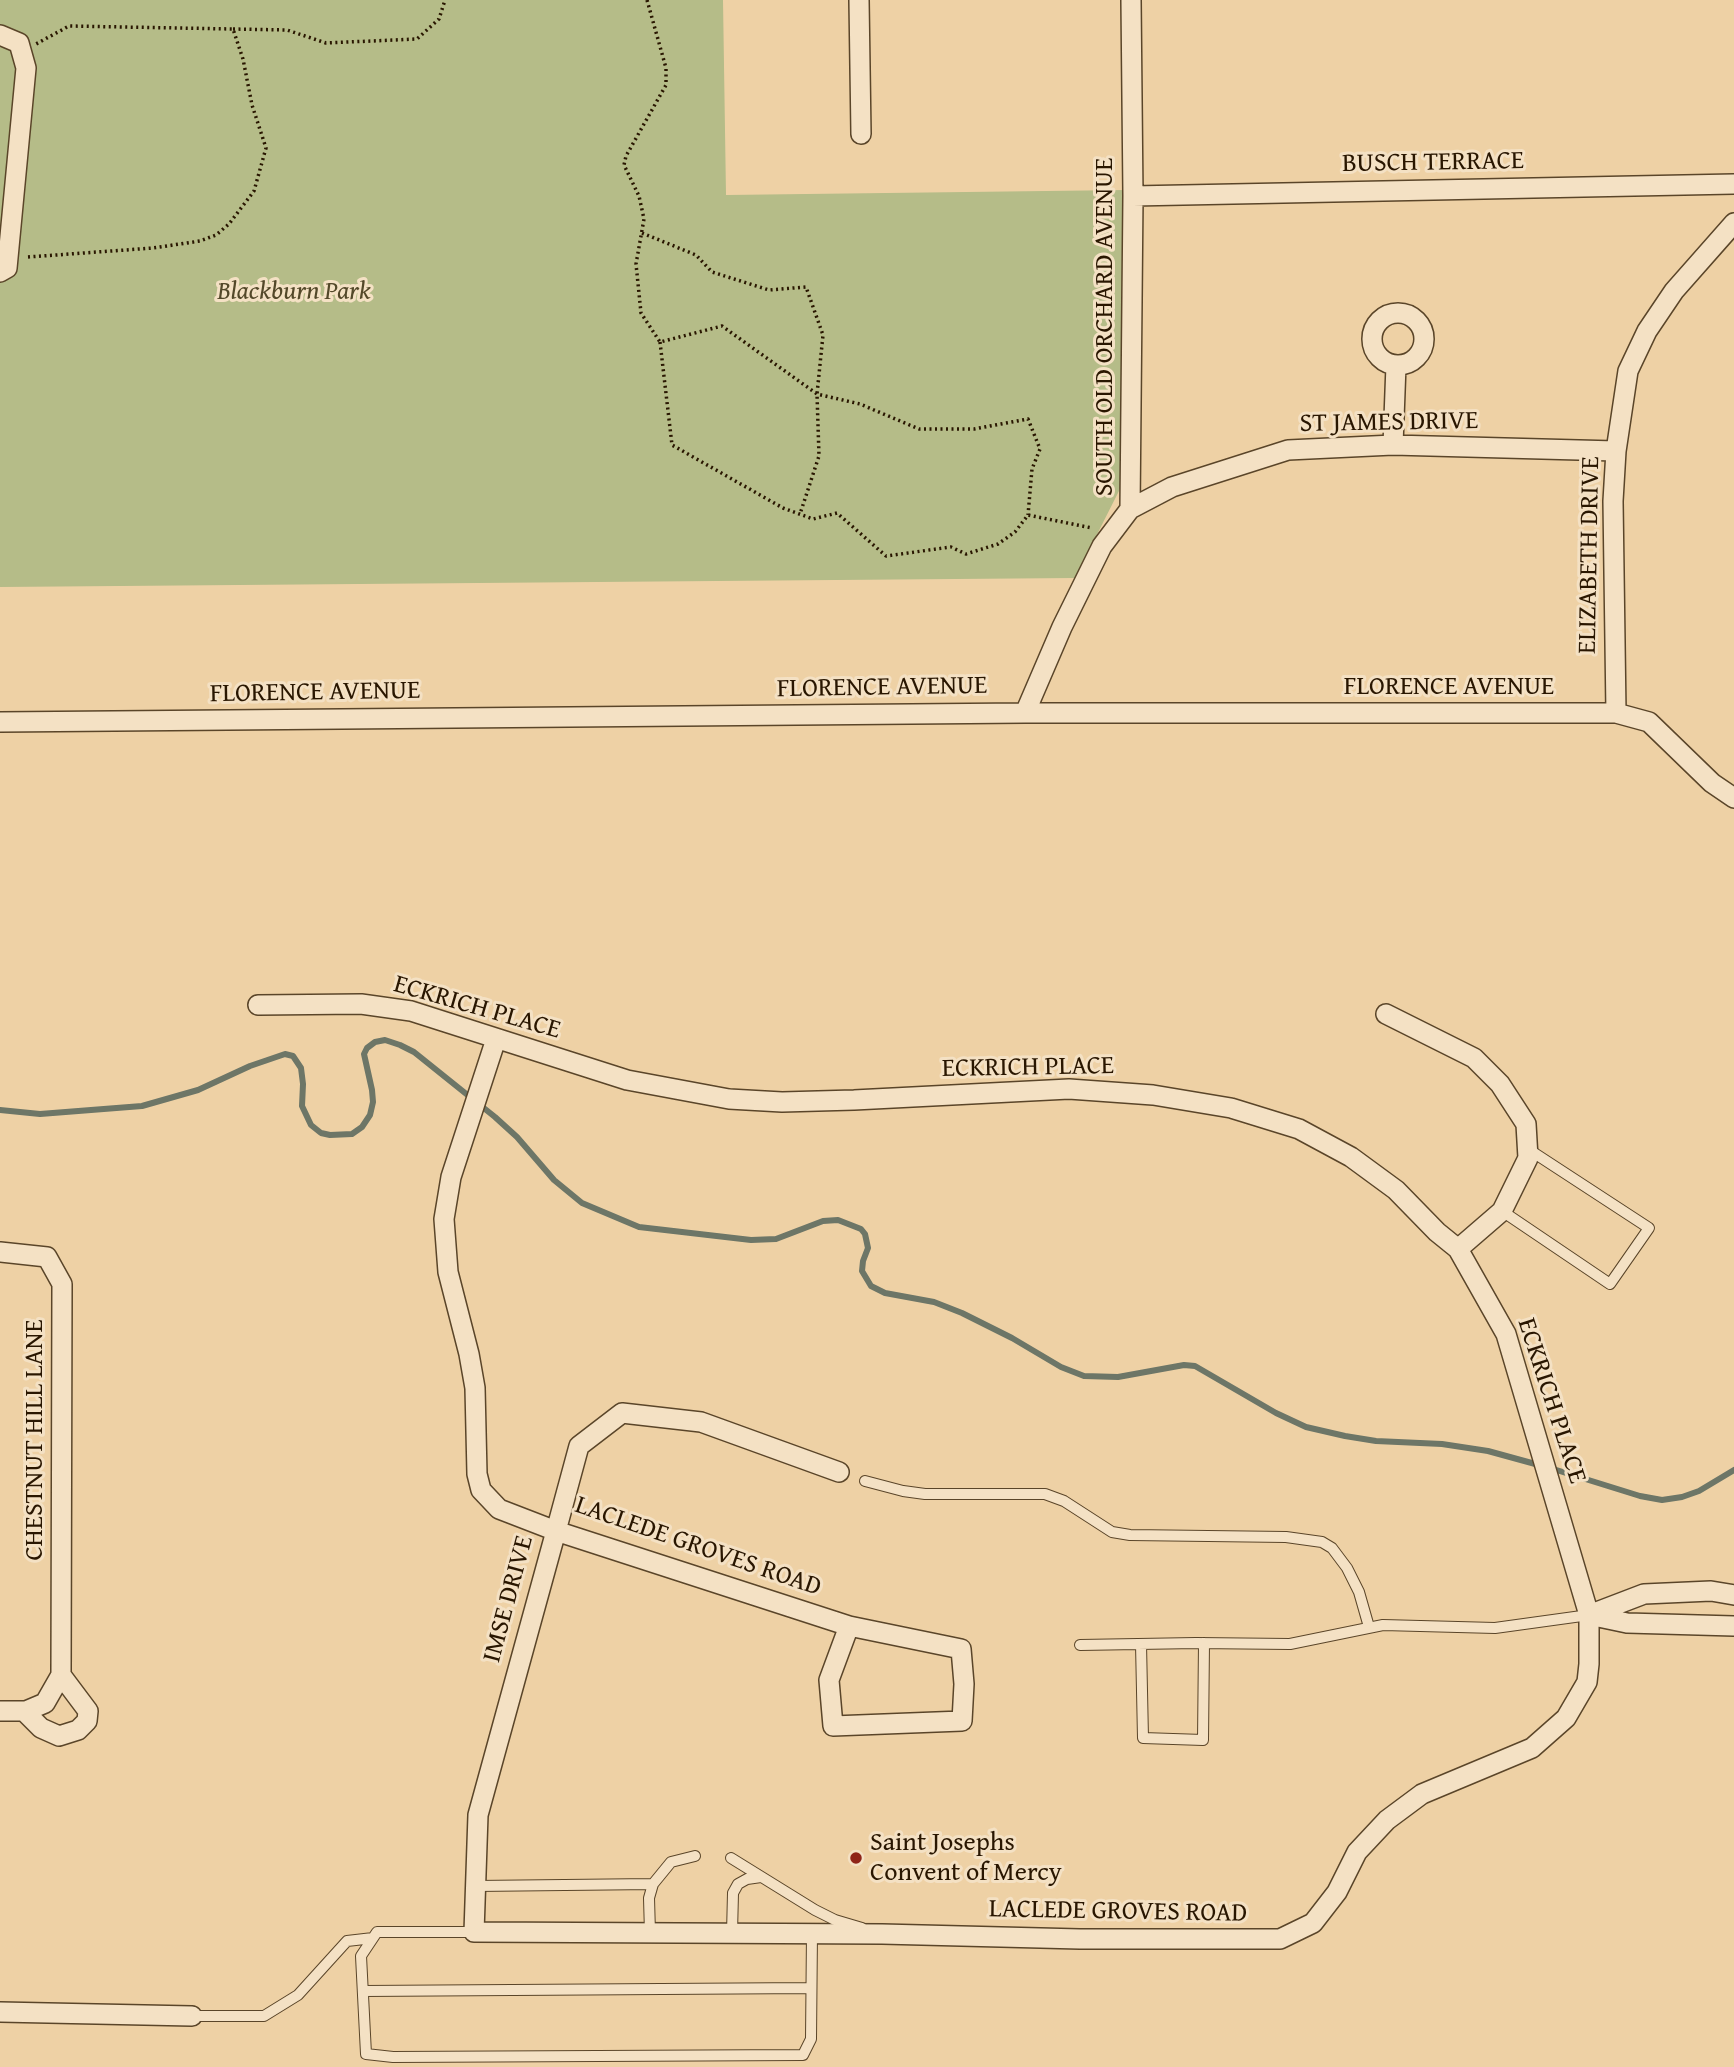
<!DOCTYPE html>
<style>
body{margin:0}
canvas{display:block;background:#eed1a5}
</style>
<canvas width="1734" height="2067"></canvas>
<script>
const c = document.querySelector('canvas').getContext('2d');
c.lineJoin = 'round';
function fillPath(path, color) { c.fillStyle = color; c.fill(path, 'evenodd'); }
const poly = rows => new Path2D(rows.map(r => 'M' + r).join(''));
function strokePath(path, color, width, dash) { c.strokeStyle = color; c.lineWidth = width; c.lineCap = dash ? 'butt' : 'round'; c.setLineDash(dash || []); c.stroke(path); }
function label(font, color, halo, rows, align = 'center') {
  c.font = font + ' "Gentium Book Plus",serif'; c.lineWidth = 6; c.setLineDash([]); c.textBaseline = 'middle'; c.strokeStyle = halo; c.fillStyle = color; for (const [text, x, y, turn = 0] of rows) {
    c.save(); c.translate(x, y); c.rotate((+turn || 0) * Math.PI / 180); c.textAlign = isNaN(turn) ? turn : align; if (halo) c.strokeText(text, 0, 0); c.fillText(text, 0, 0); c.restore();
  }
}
fillPath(poly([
 [0,0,723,0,726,195,1126,190,1122,485,1075,578,0,587]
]), '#b5bc88');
strokePath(poly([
 [0,1110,40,1114,142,1106,198,1090,250,1066,285,1054,293,1056,301,1068,303,1084,302,1106,311,1125,321,1133,330,1135,352,1134,362,1127,370,1115,373,1102,372,1090,364,1054,367,1048,375,1042,385,1040,400,1045,414,1052,495,1117,517,1137,554,1180,582,1203,639,1227,751,1240,776,1239,823,1221,838,1220,861,1229,865,1234,868,1248,863,1261,862,1271,871,1286,885,1293,934,1302,962,1313,1012,1338,1061,1367,1084,1376,1118,1377,1184,1365,1195,1366,1276,1413,1306,1427,1345,1436,1376,1441,1442,1444,1488,1451,1539,1465],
 [1550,1468,1640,1496,1662,1500,1682,1497,1699,1491,1734,1470]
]), '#6d7667', 6);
const service = poly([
 [1502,1211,1610,1284,1649,1228,1528,1149],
 [865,1481,903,1491,925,1494,1045,1494,1064,1501,1112,1532,1130,1535,1286,1537,1322,1542,1332,1548,1347,1568,1359,1592,1369,1627],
 [1141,1644,1143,1738,1203,1740,1204,1643],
 [1080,1645,1196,1643,1290,1644,1383,1625,1495,1628,1589,1615],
 [731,1858,815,1910,835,1920,862,1928],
 [476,1886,653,1884],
 [474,1932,377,1932,361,1956,366,2054,393,2057,803,2055,811,2039,812,1933],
 [650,1933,649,1898,653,1884,671,1862,695,1856],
 [732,1933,733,1893,738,1884,747,1879,761,1877],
 [363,1991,811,1988],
 [192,2016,264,2016,298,1995,347,1941,373,1938]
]);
const minor = poly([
 [859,0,861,134],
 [0,35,19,43,26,68,7,268,0,272],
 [1133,196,1734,184],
 '1372 339a26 26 0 1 1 52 0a26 26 0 1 1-52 0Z',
 [1393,445,1396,365],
 [1130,509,1172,487,1288,450,1393,445,1616,451],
 [1025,713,1062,627,1102,546,1130,509,1133,196,1131,0],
 [1616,713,1613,501,1616,451,1628,371,1647,331,1674,291,1734,223],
 [0,722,1025,713,1616,713,1649,722,1712,783,1734,798],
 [258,1005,361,1004,411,1011,627,1080,729,1099,782,1102,854,1100,1069,1089,1153,1095,1231,1108,1299,1129,1351,1157,1396,1190,1437,1232,1458,1249,1506,1334,1589,1615,1589,1664,1587,1682,1566,1718,1532,1748,1422,1794,1387,1820,1357,1852,1337,1892,1313,1923,1280,1939,1080,1939,882,1934,474,1932,478,1815,556,1531,499,1509,481,1490,477,1474,475,1388,469,1354,448,1272,444,1219,451,1177,496,1039],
 [1386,1014,1474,1058,1500,1084,1526,1124,1528,1158,1502,1211,1458,1249],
 [0,1252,47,1257,62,1284,61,1675,45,1703,26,1711,0,1711],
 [839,1472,701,1422,622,1413,579,1446,556,1531,849,1626,829,1680,833,1726,962,1721,964,1684,961,1649,849,1626],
 [1589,1615,1644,1594,1711,1591,1734,1595],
 [1589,1615,1627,1623,1734,1626],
 [24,1711,41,1728,59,1736,78,1730,87,1721,88,1711,61,1675],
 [0,2012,192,2016]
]);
strokePath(service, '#5a4529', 12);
strokePath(minor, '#5a4529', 22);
strokePath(poly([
 [647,0,666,68,666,85,626,156,624,165,639,196,644,219,636,264,641,313,660,342,722,326,817,394,860,404,919,429,974,429,1028,419,1040,449,1032,469,1028,515],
 [233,29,287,30,326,43,417,39,439,19,445,0],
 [642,233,696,255,712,272,769,290,806,287,823,335,817,394,819,456,800,514],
 [28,257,153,248,200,241,216,235,229,224,254,191,266,148,252,105,243,59,233,29,69,26,36,44],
 [660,342,672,445,783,508,813,519,837,513,886,556,951,547,966,554,998,544,1015,532,1028,515,1092,528]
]), '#291600', 3.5, [2, 3.5]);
strokePath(service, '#f4e1c4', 10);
strokePath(minor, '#f4e1c4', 19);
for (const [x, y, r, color] of [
 [856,1858,7,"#8f2418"]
]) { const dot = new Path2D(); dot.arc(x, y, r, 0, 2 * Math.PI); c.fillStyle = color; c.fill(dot); strokePath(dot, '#f4e1c4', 2.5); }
label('26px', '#291600', '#f4e1c4', [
 ["BUSCH TERRACE",1433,163,-1],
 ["SOUTH OLD ORCHARD AVENUE",1105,327,-90],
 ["ST JAMES DRIVE",1389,423,-1],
 ["ELIZABETH DRIVE",1590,555,-89],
 ["FLORENCE AVENUE",1449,687],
 ["FLORENCE AVENUE",882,688,-1],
 ["FLORENCE AVENUE",315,693,-1],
 ["ECKRICH PLACE",477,1008,16],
 ["ECKRICH PLACE",1028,1068,-1],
 ["ECKRICH PLACE",1551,1401,72],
 ["CHESTNUT HILL LANE",35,1440,-90],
 ["LACLEDE GROVES ROAD",698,1547,19],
 ["IMSE DRIVE",509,1599,-75],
 ["LACLEDE GROVES ROAD",1118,1912,1]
]);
label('italic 26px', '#534829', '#f4e1c4', [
 ["Blackburn Park",294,292]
]);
label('26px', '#291600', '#f4e1c4', [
 ["Saint Josephs",870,1843],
 ["Convent of Mercy",870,1873]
], 'left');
</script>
